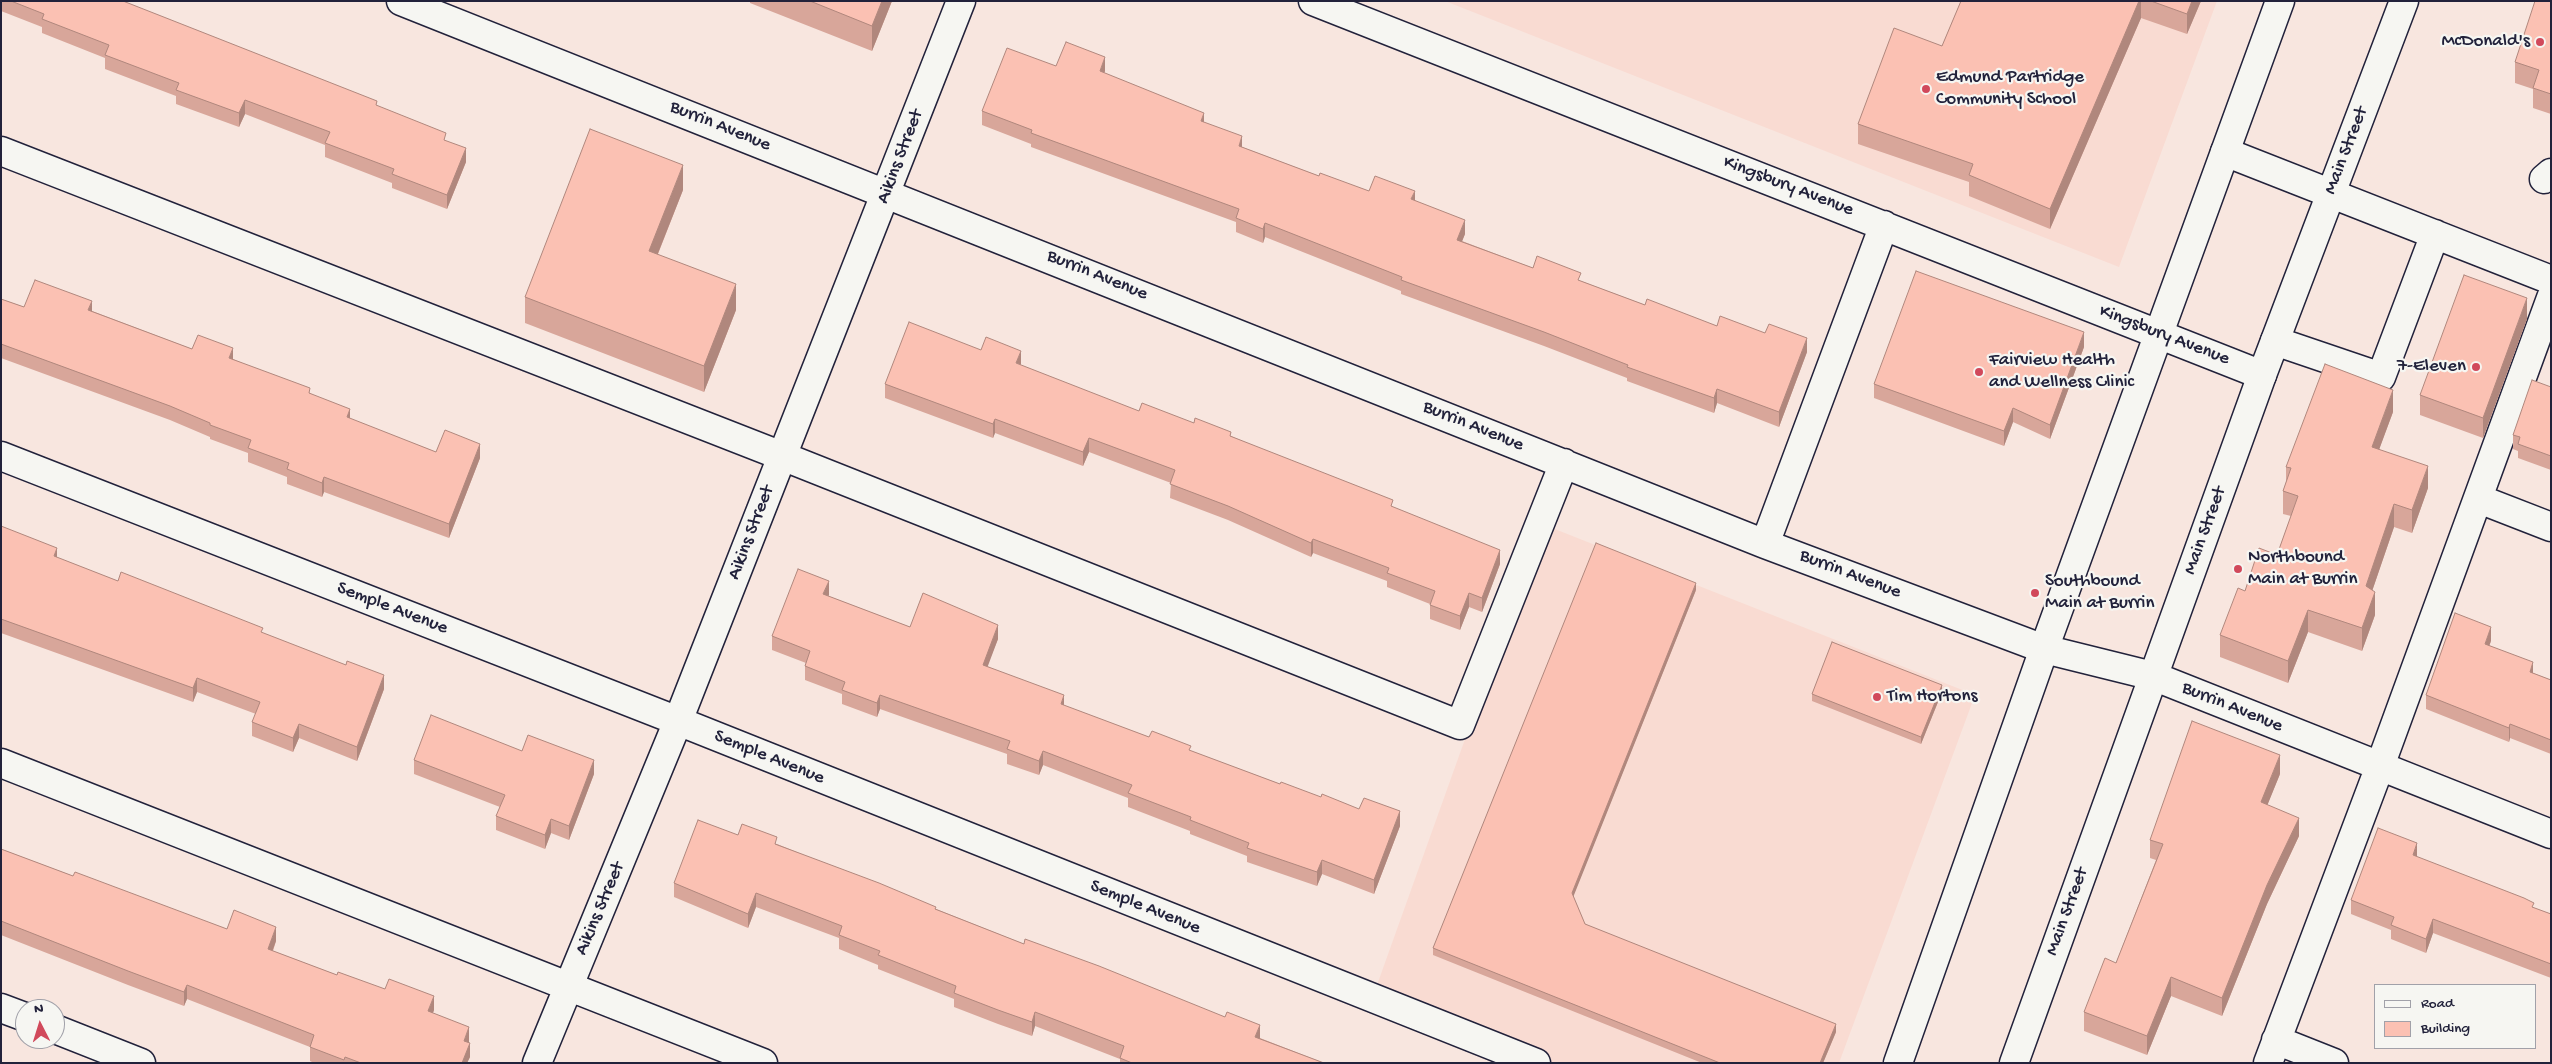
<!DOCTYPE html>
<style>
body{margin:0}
#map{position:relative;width:2552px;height:1064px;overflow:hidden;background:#f8e6df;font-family:"Gochi Hand",sans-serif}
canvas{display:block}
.frame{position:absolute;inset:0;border:2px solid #22223b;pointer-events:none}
.legend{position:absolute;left:2374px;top:984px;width:162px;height:65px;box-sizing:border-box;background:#f6f6f2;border:1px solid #a1a1a9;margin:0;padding:6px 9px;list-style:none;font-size:15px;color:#22223b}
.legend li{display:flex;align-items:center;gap:10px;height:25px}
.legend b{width:25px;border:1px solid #a1a1a9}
.north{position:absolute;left:15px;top:999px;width:50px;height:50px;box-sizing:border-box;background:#f6f6f2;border:1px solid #a1a1a9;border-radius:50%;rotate:355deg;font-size:14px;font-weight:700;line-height:20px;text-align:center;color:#22223b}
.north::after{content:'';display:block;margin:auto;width:18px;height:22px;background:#d1495b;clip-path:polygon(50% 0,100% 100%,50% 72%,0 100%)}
</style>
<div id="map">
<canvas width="2552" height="1064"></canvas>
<div class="frame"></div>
<ul class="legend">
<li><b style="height:6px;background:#f6f6f2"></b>Road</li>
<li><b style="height:14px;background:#fbc1b3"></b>Building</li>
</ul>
<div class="north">N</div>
</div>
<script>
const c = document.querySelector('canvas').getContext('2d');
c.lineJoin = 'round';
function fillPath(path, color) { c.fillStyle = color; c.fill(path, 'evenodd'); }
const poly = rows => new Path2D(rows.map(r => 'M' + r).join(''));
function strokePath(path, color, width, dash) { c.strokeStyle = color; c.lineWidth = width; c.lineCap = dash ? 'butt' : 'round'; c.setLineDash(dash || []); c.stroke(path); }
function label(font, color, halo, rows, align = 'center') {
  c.font = font + ' "Gochi Hand",sans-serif'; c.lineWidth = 4.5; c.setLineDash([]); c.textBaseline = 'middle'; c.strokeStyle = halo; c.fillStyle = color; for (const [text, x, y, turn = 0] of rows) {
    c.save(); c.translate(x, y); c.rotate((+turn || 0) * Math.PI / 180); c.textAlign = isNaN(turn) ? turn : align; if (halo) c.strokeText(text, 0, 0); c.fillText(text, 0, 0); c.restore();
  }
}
fillPath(poly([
 [1445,1,2217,1,2119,267],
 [1542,524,1975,695,1839,1063,1536,1063,1372,999]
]), '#f9dbd2');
const minor = poly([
 [401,1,1765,544,2044,649,2153,676,2551,834],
 [1313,1,2262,375],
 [1,151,782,456,1460,725,1564,463],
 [2225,152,2551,280],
 [2544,179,2551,173],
 [2275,341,2381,377,2435,234],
 [1,456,678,721,1536,1063],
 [2479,499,2551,527],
 [1765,544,1884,225],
 [1,763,763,1063],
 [1,1008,25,1017],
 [55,1029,141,1063],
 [2276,1040,2334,1063],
 [537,1063,678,721,961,1],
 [2268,1063,2380,766,2551,298]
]);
const major = poly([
 [1898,1063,2044,649,2280,1],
 [2014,1063,2262,375,2404,1]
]);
strokePath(minor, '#22223b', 31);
strokePath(major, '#22223b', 31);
strokePath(minor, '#f6f6f2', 28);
strokePath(major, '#f6f6f2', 28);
fillPath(poly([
 [1,1,123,1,377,106,446,141,466,162,447,209,392,188,392,183,325,157,325,145,245,114,239,127,176,104,176,96,105,69,105,58,42,33,42,27,1,11],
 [750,1,892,1,872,51,750,3],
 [1961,1,2201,1,2187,34,2141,18,2050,229,1969,196,1969,182,1858,144,1858,124,1942,46],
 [2551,1,2551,114,2533,108,2533,89,2515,83,2515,62],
 [1056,66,1105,71,1104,73,1204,122,1242,147,1319,176,1369,191,1415,200,1465,234,1462,241,1533,268,1581,281,1645,305,1807,352,1779,427,1717,403,1714,413,1627,381,1627,378,1544,346,1401,294,1401,291,1265,237,1263,243,1236,232,1236,222,1031,147,1031,144,982,125,982,111],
 [683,190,658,254,736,310,704,392,525,323,525,297],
 [1,299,24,307,92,311,192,349,233,359,310,393,350,419,436,452,480,458,449,538,324,492,322,497,287,484,287,477,248,462,248,453,210,439,210,437,170,420,1,358],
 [2527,319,2483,438,2420,415,2420,395],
 [2084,347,2050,439,2013,422,2004,446,1874,398,1874,384],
 [885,384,1139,411,1194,423,1231,436,1393,507,1500,564,1482,612,1469,607,1460,630,1430,619,1430,604,1387,587,1387,581,1313,553,1311,557,1228,520,1170,498,1171,483,1089,452,1083,466,995,433,993,438,885,398],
 [2551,387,2551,470,2518,458,2518,451,2513,449,2513,435],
 [2393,412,2379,449,2428,488,2412,533,2394,527,2372,591,2375,615,2362,651,2308,632,2288,683,2220,657,2220,635,2245,591,2277,555,2291,516,2283,514,2283,491,2286,482,2286,467],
 [1,526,57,558,118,581,263,633,384,689,357,761,299,738,293,752,252,736,252,722,256,714,197,692,193,702,1,633],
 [1696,590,1573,896,1585,924,1836,1032,1823,1063,1702,1063,1433,955,1433,948],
 [829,595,828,596,910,627,998,639,987,666,1064,706,1149,737,1191,751,1280,784,1400,826,1374,894,1322,874,1317,886,1247,862,1247,856,1190,834,1190,831,1128,807,1128,798,1043,765,1039,775,1007,764,1007,754,880,709,877,717,842,704,842,694,805,680,805,666,806,663,772,650,772,636],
 [2491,641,2489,645,2533,673,2551,680,2551,754,2510,738,2509,742,2426,709,2426,695],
 [1942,692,1921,744,1812,701,1812,694],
 [522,751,594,774,569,840,551,833,545,849,496,830,496,816,500,807,414,774,414,760],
 [2280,774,2267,805,2299,836,2267,904,2222,1016,2171,996,2147,1055,2084,1031,2084,1012,2116,963,2156,860,2150,858,2150,840],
 [738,835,777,844,936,909,1260,1038,1324,1063,1120,1063,1120,1059,1035,1026,1032,1036,998,1024,954,1007,954,999,878,969,878,965,839,949,839,938,756,907,748,928,674,897,674,883],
 [1,849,73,876,227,929,276,941,273,951,337,975,434,1010,433,1013,468,1042,470,1057,467,1063,314,1063,310,1061,310,1047,187,999,184,1006,128,985,1,935],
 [2417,857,2534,908,2551,914,2551,978,2433,933,2426,953,2391,939,2391,930,2351,914,2351,900]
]), '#d8a69a');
fillPath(poly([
 [882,1,892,1,872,51,872,26],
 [2139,1,2141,1,2141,18,2050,229,2050,209],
 [2192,1,2201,1,2187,34,2187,14],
 [1105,57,1105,71,1100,85,1100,71],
 [245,100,245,114,239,127,239,113],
 [1204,113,1204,127,1201,121],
 [1242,136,1242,150,1239,146],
 [466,148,466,162,447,209,447,195],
 [683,165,683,190,649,276,649,251],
 [1415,191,1415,205,1411,199],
 [1465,220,1465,234,1457,254,1457,240],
 [1265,223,1265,237,1263,243,1263,229],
 [736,284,736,310,704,392,704,366],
 [2527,298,2527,319,2483,438,2483,418],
 [92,301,92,315,88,310],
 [2084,332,2084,347,2050,439,2050,425],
 [1807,338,1807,352,1779,427,1779,412],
 [233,348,233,362,229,358],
 [1021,351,1021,365,1016,363],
 [1717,389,1717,403,1714,413,1714,398],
 [2393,390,2393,412,2372,469,2372,447],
 [2013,408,2013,422,2004,446,2004,431],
 [350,409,350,423,347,417],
 [995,419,995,433,993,438,993,424],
 [1089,438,1089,452,1083,466,1083,452],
 [480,444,480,458,449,538,449,524],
 [2428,466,2428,488,2412,533,2412,510],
 [324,477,324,492,322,497,322,483],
 [2394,504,2394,527,2366,609,2366,586],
 [1313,539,1313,553,1311,557,1311,543],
 [57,548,57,562,54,556],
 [1500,550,1500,564,1482,612,1482,598],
 [829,581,829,595,823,608,823,594],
 [1696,583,1696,590,1572,900,1572,893],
 [2375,592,2375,615,2362,651,2362,628],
 [1469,593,1469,607,1460,630,1460,616],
 [2308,610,2308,632,2288,683,2288,661],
 [998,625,998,639,983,679,983,665],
 [2491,627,2491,641,2485,658,2485,644],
 [2533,662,2533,676,2530,672],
 [384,675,384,689,357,761,357,747],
 [197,678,197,692,193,702,193,688],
 [1942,685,1942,692,1921,744,1921,737],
 [880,695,880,709,877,717,877,703],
 [1064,695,1064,709,1061,704],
 [299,724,299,738,293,752,293,738],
 [2510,724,2510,738,2509,742,2509,728],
 [1043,751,1043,765,1039,775,1039,761],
 [2280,755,2280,774,2261,821,2261,802],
 [594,760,594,774,569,840,569,826],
 [1400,811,1400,826,1374,894,1374,880],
 [2299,818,2299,836,2267,904,2222,1016,2222,998,2267,885],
 [551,819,551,833,545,849,545,835],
 [2417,843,2417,857,2413,855],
 [1322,860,1322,874,1317,886,1317,872],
 [756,893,756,907,748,928,748,914],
 [2433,919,2433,933,2426,953,2426,939],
 [276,927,276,941,268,963,268,949],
 [2171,977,2171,996,2147,1055,2147,1036],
 [187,985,187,999,184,1006,184,992],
 [434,996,434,1010,428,1025,428,1011],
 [1035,1012,1035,1026,1032,1036,1032,1022],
 [1836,1024,1836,1032,1823,1063,1820,1063],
 [1260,1025,1260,1040,1255,1037],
 [469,1027,469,1042,464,1055,464,1041],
 [470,1043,470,1057,467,1063,462,1063]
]), '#b0877d');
const building = poly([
 [11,1,123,1,377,101,376,105,446,133,444,140,466,148,447,195,392,174,394,169,325,143,330,132,245,100,239,113,176,90,179,83,105,55,109,45,42,19,44,14,11,1],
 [810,1,882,1,872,26,810,1],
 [1961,1,2139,1,2050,209,1969,175,1973,164,1858,124,1894,28,1942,46,1961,1],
 [2151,1,2192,1,2187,14,2151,1],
 [2535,1,2551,1,2551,94,2533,88,2539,70,2515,62,2535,1],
 [1066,42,1105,57,1100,71,1204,113,1201,121,1242,136,1239,146,1319,176,1320,173,1369,191,1375,176,1415,191,1411,199,1465,220,1457,240,1533,268,1537,256,1581,273,1578,280,1645,305,1647,299,1717,326,1720,316,1765,333,1769,324,1807,338,1779,412,1717,389,1714,398,1627,367,1628,365,1544,332,1401,280,1402,277,1265,223,1263,229,1236,218,1239,209,1031,133,1032,130,982,111,1007,48,1056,66,1066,42],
 [590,129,683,165,649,251,736,284,704,366,525,297,590,129],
 [1916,271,2084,332,2050,425,2013,408,2004,431,1874,384,1916,271],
 [2464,275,2527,298,2483,418,2420,395,2464,275],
 [35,280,92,301,88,310,192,349,198,335,233,348,229,358,310,388,309,393,350,409,347,417,436,452,445,430,480,444,449,524,324,477,322,483,287,469,289,463,248,448,251,440,210,425,210,423,170,406,1,344,1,299,24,307,35,280],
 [909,322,981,350,986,337,1021,351,1016,363,1139,411,1142,403,1194,423,1195,418,1231,432,1230,436,1393,500,1391,506,1500,550,1482,598,1469,593,1460,616,1430,605,1435,591,1387,573,1389,568,1313,539,1311,543,1228,506,1170,484,1175,470,1089,438,1083,452,995,419,993,424,885,384,909,322],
 [2325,364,2393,390,2372,447,2428,466,2412,510,2394,504,2366,586,2375,592,2362,628,2308,610,2288,661,2220,635,2238,588,2245,591,2259,548,2277,555,2298,496,2283,491,2291,468,2286,467,2325,364],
 [2532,380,2551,387,2551,456,2518,444,2520,437,2513,435,2532,380],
 [1,526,57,548,54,556,118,581,121,572,263,628,261,632,346,665,347,661,384,675,357,747,299,724,293,738,252,722,260,702,197,678,193,688,1,619,1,526],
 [1596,543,1696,583,1572,893,1585,924,1836,1024,1820,1063,1720,1063,1433,948,1596,543],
 [798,569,829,581,823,594,910,627,923,593,998,625,983,665,1064,695,1061,704,1149,737,1152,731,1191,746,1189,750,1280,784,1281,782,1321,797,1322,794,1359,809,1364,798,1400,811,1374,880,1322,860,1317,872,1247,848,1249,843,1190,820,1191,817,1128,793,1132,785,1043,751,1039,761,1007,749,1010,741,880,695,877,703,842,690,845,682,805,666,810,651,772,636,798,569],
 [2455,613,2491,627,2485,644,2533,662,2530,672,2551,680,2551,740,2510,724,2509,728,2426,695,2455,613],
 [1832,642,1942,685,1921,737,1812,694,1832,642],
 [431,715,522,751,528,735,594,760,569,826,551,819,545,835,496,816,505,795,414,760,431,715],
 [2192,721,2280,755,2261,802,2299,818,2267,885,2222,998,2171,977,2147,1036,2084,1012,2105,958,2116,963,2163,844,2150,840,2192,721],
 [698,820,738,835,742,824,777,837,775,844,879,883,936,907,935,909,1024,944,1025,939,1099,966,1225,1017,1227,1012,1260,1025,1255,1037,1324,1063,1132,1063,1120,1058,1124,1046,1035,1012,1032,1022,998,1010,954,993,956,986,878,955,880,951,839,935,842,926,756,893,748,914,674,883,698,820],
 [2378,828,2417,843,2413,855,2524,898,2534,903,2532,907,2551,914,2551,964,2433,919,2426,939,2391,925,2394,917,2351,900,2378,828],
 [1,849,73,876,75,872,227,929,234,910,276,927,268,949,337,975,338,972,385,989,389,979,434,996,428,1011,469,1027,464,1041,470,1043,462,1063,361,1063,345,1057,344,1060,310,1047,314,1035,187,985,184,992,128,971,1,921,1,849]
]);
fillPath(building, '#fbc1b3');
strokePath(building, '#b0877d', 1);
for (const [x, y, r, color] of [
 [2540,42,5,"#d1495b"],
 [1926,89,5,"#d1495b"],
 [2476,367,5,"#d1495b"],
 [1979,372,5,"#d1495b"],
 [2238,569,5,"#d1495b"],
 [2035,593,5,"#d1495b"],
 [1877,697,5,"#d1495b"]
]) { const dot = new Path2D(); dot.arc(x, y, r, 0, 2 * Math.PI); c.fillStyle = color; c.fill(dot); strokePath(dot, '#f6f6f2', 2); }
label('19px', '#22223b', '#f6f6f2', [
 ["McDonald's",2530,42,"right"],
 ["Edmund Partridge",1936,78],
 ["Community School",1936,100],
 ["Fairview Health",1989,361],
 ["and Wellness Clinic",1989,383],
 ["7-Eleven",2466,367,"right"],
 ["Northbound",2248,558],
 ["Main at Burrin",2248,580],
 ["Southbound",2045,582],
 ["Main at Burrin",2045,604],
 ["Tim Hortons",1887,697]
], 'left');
label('19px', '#22223b', '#f6f6f2', [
 ["Burrin Avenue",720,127,22],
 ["Main Street",2347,151,-69],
 ["Aikins Street",901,157,-69],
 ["Kingsbury Avenue",1788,187,21],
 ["Burrin Avenue",1097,276,22],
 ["Kingsbury Avenue",2164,336,21],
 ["Burrin Avenue",1473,427,22],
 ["Main Street",2206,531,-70],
 ["Aikins Street",752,533,-69],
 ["Burrin Avenue",1850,575,21],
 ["Semple Avenue",392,609,21],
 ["Burrin Avenue",2232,708,22],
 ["Semple Avenue",769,758,22],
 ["Semple Avenue",1145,908,22],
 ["Aikins Street",601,909,-67],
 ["Main Street",2068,912,-70]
]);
</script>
